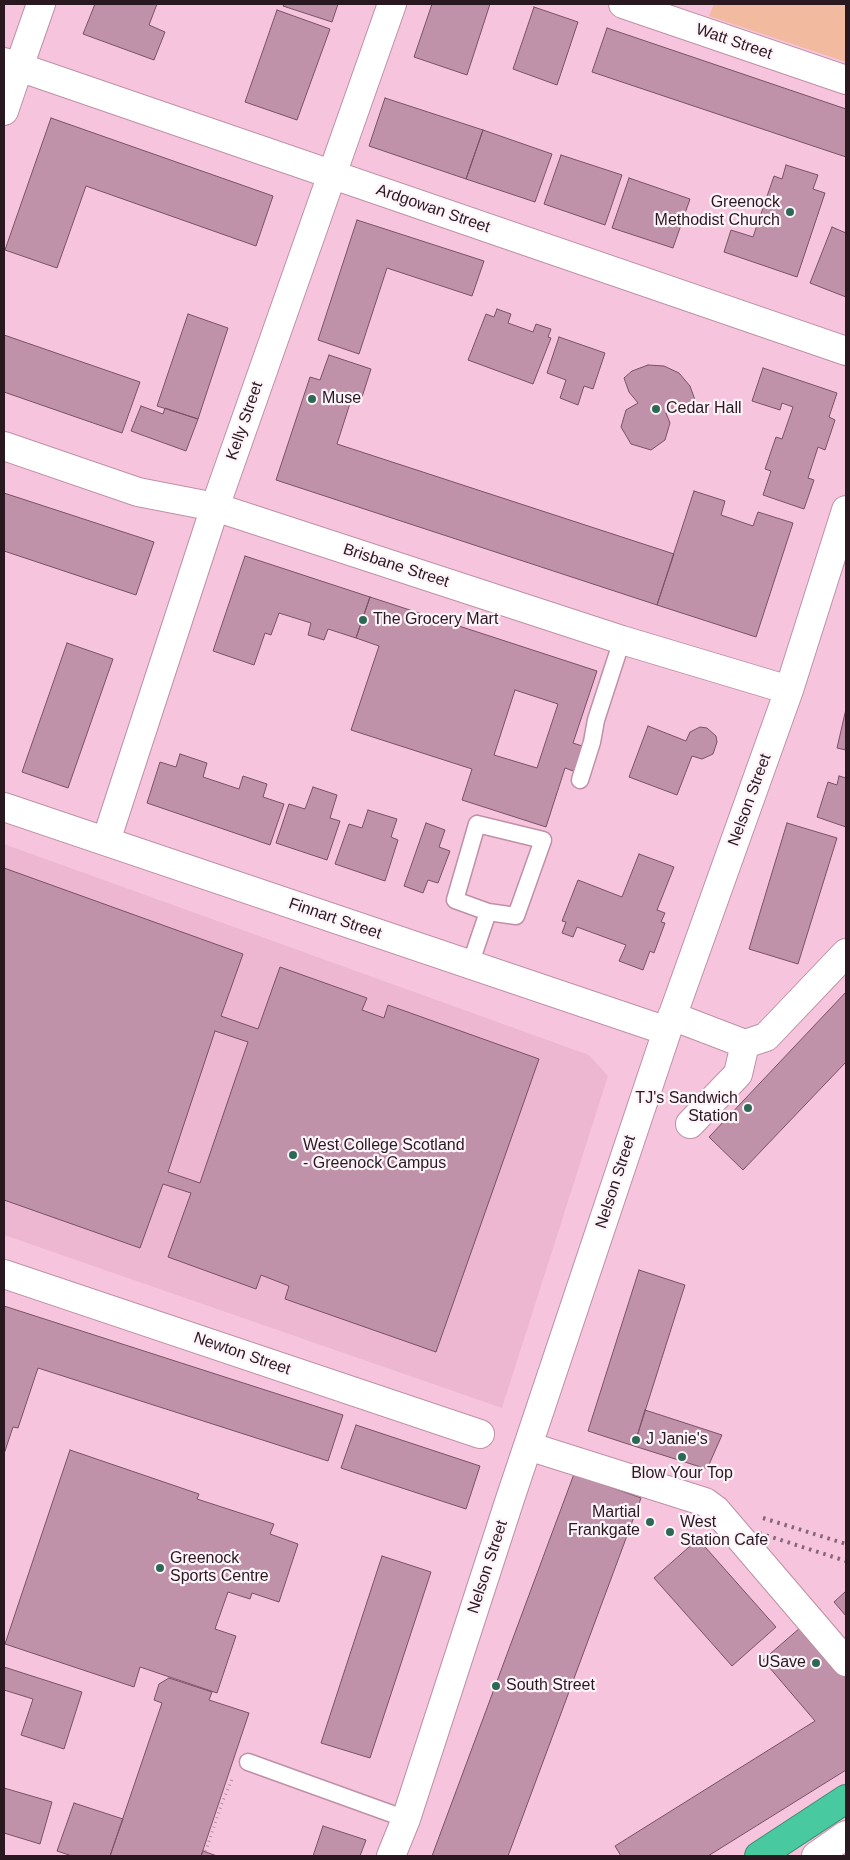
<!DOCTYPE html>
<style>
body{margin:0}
#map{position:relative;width:850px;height:1860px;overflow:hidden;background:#f6c5dd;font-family:Arial,sans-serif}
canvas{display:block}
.frame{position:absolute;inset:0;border:5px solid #2a1821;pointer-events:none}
</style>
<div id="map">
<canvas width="850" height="1860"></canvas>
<div class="frame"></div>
</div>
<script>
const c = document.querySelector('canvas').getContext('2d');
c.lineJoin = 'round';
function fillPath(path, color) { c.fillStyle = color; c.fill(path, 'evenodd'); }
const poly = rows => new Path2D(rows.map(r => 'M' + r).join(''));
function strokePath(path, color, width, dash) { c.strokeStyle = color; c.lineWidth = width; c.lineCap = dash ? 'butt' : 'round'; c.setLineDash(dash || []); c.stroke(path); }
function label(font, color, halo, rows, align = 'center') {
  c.font = font + ' Arial,sans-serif'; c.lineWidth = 4.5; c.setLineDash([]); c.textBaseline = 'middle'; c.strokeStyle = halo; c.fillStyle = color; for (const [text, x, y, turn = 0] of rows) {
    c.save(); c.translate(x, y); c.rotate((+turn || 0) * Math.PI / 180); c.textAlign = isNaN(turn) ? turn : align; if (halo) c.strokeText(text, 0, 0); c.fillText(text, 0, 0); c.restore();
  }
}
fillPath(poly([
 [4,844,589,1055,608,1076,502,1408,4,1235]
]), '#eeb7d1');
fillPath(poly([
 [714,4,846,4,846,62,709,16]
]), '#f2ba9e');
const building = poly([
 [95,4,157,4,149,25,165,32,154,60,83,34,95,4],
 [284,4,338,4,332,22,283,6,284,4],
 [432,4,490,4,467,75,414,57,432,4],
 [534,7,578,22,557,85,513,69,534,7],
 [277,10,330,29,297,120,245,102,277,10],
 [607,28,846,109,846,157,592,72,607,28],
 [385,98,483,130,466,179,369,146,385,98],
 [51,118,273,196,256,246,86,186,57,268,5,250,51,118],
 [483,130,552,154,535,202,466,179,483,130],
 [561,155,622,175,605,225,544,204,561,155],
 [786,165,818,175,813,189,825,193,797,277,724,252,731,230,753,237,774,176,782,179,786,165],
 [629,178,690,199,673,248,612,228,629,178],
 [357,220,484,261,472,296,387,268,359,354,318,340,357,220],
 [832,227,846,233,846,297,810,283,832,227],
 [497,309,511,314,508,323,533,332,536,324,551,329,548,337,551,338,533,384,468,360,486,314,494,317,497,309],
 [188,314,228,328,198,419,157,406,188,314],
 [4,335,140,382,122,433,4,392,4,335],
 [559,337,605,353,593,389,584,386,578,405,560,398,566,380,547,373,559,337],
 [329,355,371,369,362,397,353,394,337,444,674,554,657,605,276,480,310,377,320,380,329,355],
 [648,365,664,366,679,373,690,386,695,400,687,407,671,413,666,413,670,423,665,440,651,450,631,444,621,427,626,410,638,403,629,392,624,378,632,371,648,365],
 [763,368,837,393,829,417,835,420,825,450,818,447,808,478,814,480,804,509,763,495,771,471,765,469,776,437,782,439,793,407,782,403,780,410,752,401,763,368],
 [141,406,163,414,165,408,198,419,186,451,131,431,141,406],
 [694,491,725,501,721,515,753,526,758,512,793,523,756,637,657,605,694,491],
 [4,493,154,542,136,595,4,551,4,493],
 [245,556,370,597,356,638,328,629,324,640,308,635,311,623,279,613,271,635,265,633,254,665,213,651,245,556],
 [370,597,597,671,573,743,585,747,576,772,565,768,546,827,462,800,472,769,351,730,379,646,356,638,370,597],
 [515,690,558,704,537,768,494,755,515,690],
 [67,643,113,659,68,788,22,772,67,643],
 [846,709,846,750,837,748,846,709],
 [648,726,686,741,690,732,700,727,707,728,716,736,717,742,713,754,702,759,692,756,677,795,629,777,648,726],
 [180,754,207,763,203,777,239,789,243,776,267,784,263,797,284,804,270,845,147,803,160,762,176,767,180,754],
 [839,776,846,778,846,827,817,817,828,782,837,785,839,776],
 [313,787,337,795,330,818,340,821,327,860,276,843,289,804,305,809,313,787],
 [368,810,397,819,391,837,398,840,385,881,335,864,349,824,362,828,368,810],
 [426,823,445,830,439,847,450,851,438,883,428,880,423,893,404,886,426,823],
 [787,823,837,838,798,964,749,949,787,823],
 [639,854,674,867,657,910,665,913,661,922,665,923,654,953,650,951,643,970,619,961,626,945,577,927,573,937,562,933,566,922,562,921,578,880,622,897,639,854],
 [4,868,243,954,221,1016,258,1029,280,967,367,998,362,1010,384,1018,388,1005,539,1059,436,1352,285,1299,289,1286,261,1275,256,1289,168,1257,191,1193,163,1184,140,1248,4,1200,4,868],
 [215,1031,248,1042,200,1183,168,1172,215,1031],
 [846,992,846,1062,743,1170,709,1137,846,992],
 [639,1270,685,1285,634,1446,588,1431,639,1270],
 [4,1306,343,1415,328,1461,38,1368,18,1428,13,1427,4,1454,4,1306],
 [645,1410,722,1435,707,1469,634,1446,645,1410],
 [356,1425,480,1466,466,1509,341,1468,356,1425],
 [70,1450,199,1494,197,1499,274,1524,270,1534,298,1544,279,1602,252,1593,250,1599,228,1592,215,1629,236,1636,217,1693,140,1667,134,1687,5,1644,70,1450],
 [574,1474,641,1498,508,1856,432,1856,574,1474],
 [698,1539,776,1627,732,1666,654,1578,698,1539],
 [382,1556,431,1572,370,1758,321,1743,382,1556],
 [846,1591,846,1616,834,1602,846,1591],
 [808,1621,846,1664,846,1770,708,1856,621,1856,615,1846,815,1721,763,1660,808,1621],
 [4,1667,82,1692,64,1749,21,1735,33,1699,4,1690,4,1667],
 [169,1678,212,1692,209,1700,249,1713,201,1856,110,1856,162,1703,154,1700,159,1684,169,1678],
 [4,1788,52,1802,40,1844,4,1833,4,1788],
 [74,1803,123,1819,110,1856,72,1856,57,1851,74,1803],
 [323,1826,366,1840,360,1856,313,1856,323,1826],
 [203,1851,217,1856,201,1856,203,1851]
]);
fillPath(building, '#c092a9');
strokePath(building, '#7a5065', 1);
const lane = poly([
 [580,780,592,742,596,720,622,640],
 [477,824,543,840,516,916,488,912,455,900,477,824],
 [470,965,488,912],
 [248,1762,406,1819]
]);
const street = poly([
 [623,4,846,80],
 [4,62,19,67,41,4],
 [4,111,19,67,846,351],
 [4,446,138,492,215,507,622,640,789,690],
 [4,807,667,1031],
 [106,841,215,507,392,4],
 [672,1016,745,1044,766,1037,846,953],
 [690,1124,738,1074,745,1044],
 [4,1274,480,1434],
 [528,1446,705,1502,716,1510,846,1662],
 [391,1856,406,1819,510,1499,667,1031,789,690,846,510],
 [816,1856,846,1835]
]);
const highway = poly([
 [759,1856,846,1799]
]);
strokePath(lane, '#bf90a7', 19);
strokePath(street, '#bf90a7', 30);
strokePath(highway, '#3e8b73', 30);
strokePath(poly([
 [204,1856,222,1803,233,1777]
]), '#b48da0', 3, [1, 4]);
strokePath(lane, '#fff', 16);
strokePath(street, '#fff', 28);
strokePath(highway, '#48c99f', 28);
strokePath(poly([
 [763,1518,846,1544],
 [759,1533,846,1561]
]), '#866676', 4, [2.5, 5]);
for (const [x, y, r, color] of [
 [790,212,5,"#2c6954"],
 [312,399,5,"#2c6954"],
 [656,409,5,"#2c6954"],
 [363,620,5,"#2c6954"],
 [748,1108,5,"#2c6954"],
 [293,1155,5,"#2c6954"],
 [636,1440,5,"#2c6954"],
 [682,1457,5,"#2c6954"],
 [650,1522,5,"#2c6954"],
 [670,1532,5,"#2c6954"],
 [160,1568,5,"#2c6954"],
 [816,1663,5,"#2c6954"],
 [496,1686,5,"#2c6954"]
]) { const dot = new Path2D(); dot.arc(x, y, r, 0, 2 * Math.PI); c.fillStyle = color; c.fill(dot); strokePath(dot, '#fdf3f8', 2); }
label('16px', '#2a1821', '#fdf3f8', [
 ["Watt Street",734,42,19],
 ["Ardgowan Street",433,209,19],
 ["Kelly Street",245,421,-71],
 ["Brisbane Street",396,566,18],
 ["Nelson Street",750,800,-70],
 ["Finnart Street",335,919,19],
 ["Nelson Street",616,1182,-72],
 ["Newton Street",242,1354,19],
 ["Nelson Street",488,1567,-72]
]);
label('16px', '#2a1821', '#fdf3f8', [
 ["Greenock",780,203,"right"],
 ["Methodist Church",780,221,"right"],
 ["Muse",322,399],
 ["Cedar Hall",666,409],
 ["The Grocery Mart",373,620],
 ["TJ's Sandwich",738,1099,"right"],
 ["Station",738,1117,"right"],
 ["West College Scotland",303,1146],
 ["- Greenock Campus",303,1164],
 ["J Janie's",646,1440],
 ["Blow Your Top",682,1474,"center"],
 ["Martial",640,1513,"right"],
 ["Frankgate",640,1531,"right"],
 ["West",680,1523],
 ["Station Cafe",680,1541],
 ["Greenock",170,1559],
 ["Sports Centre",170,1577],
 ["USave",806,1663,"right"],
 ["South Street",506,1686]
], 'left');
</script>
